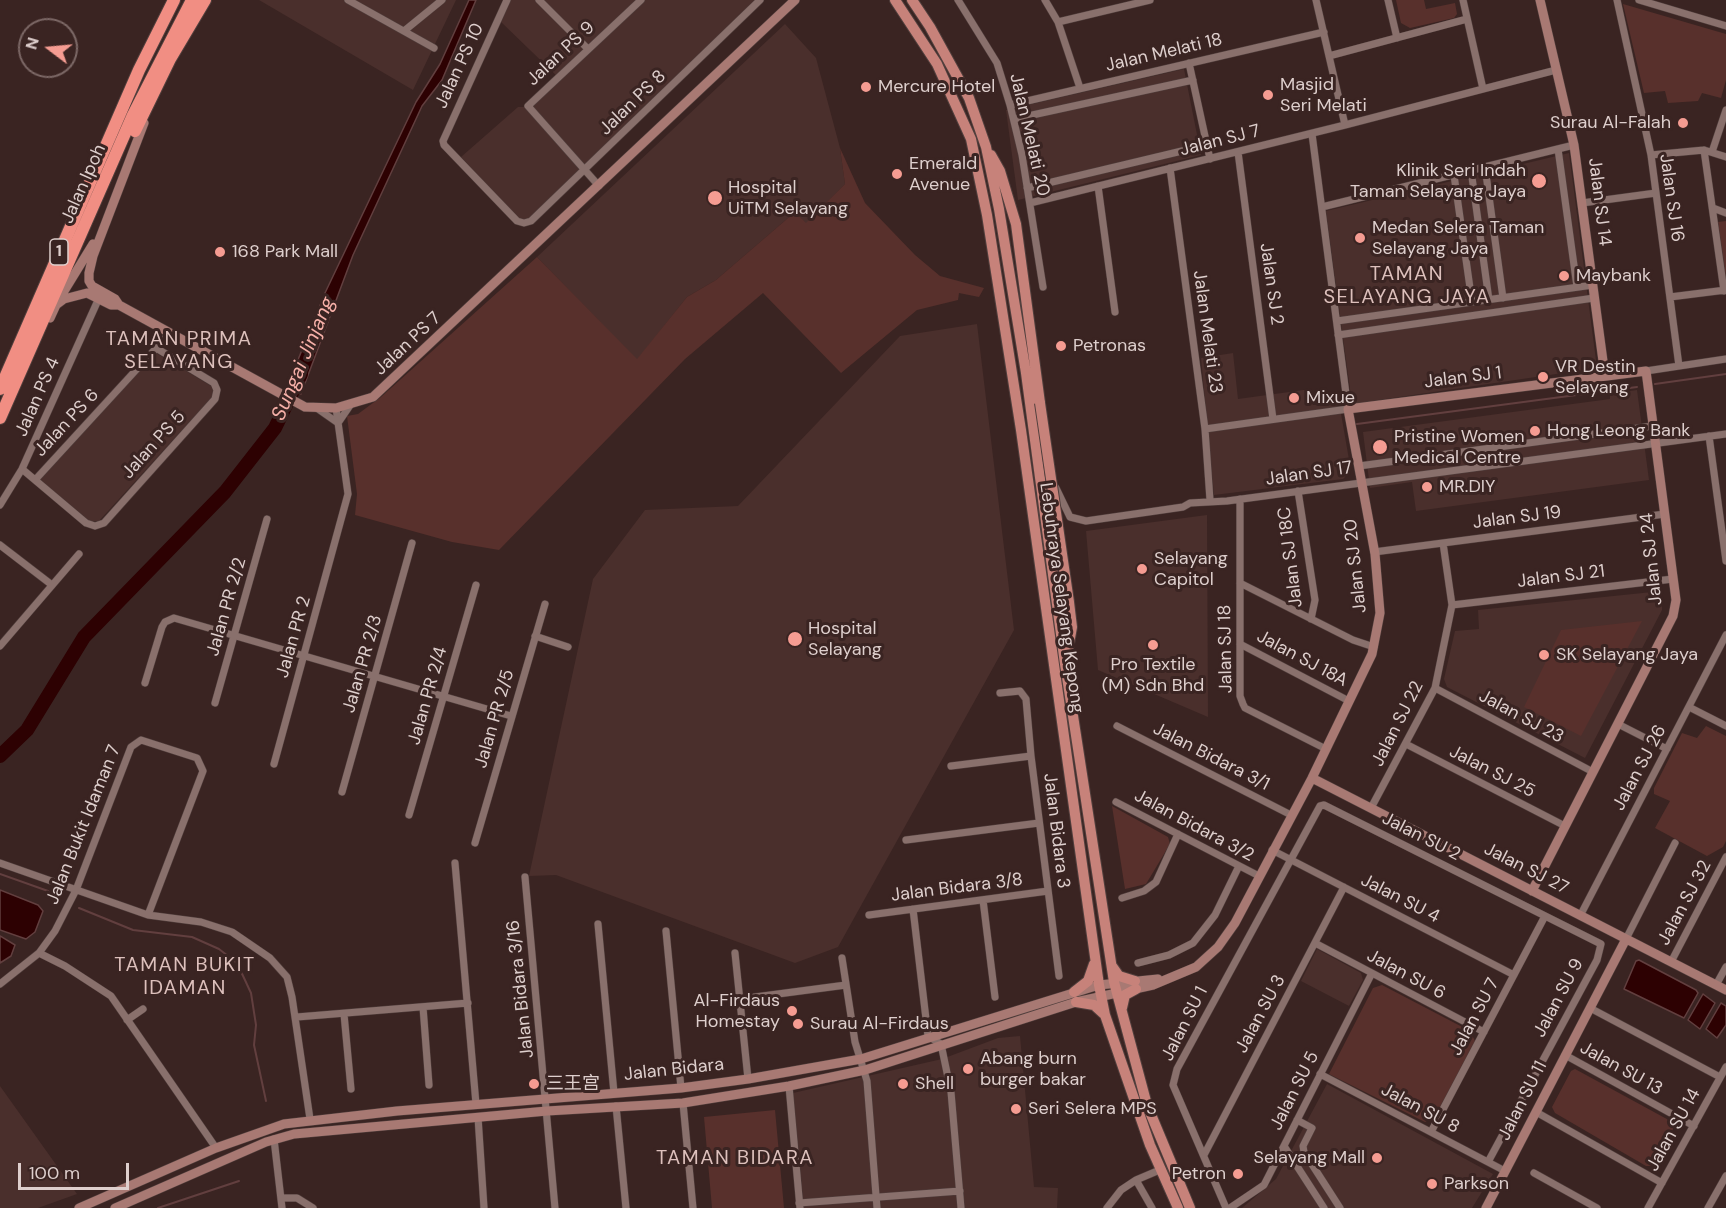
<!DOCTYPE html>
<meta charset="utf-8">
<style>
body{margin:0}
#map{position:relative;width:1726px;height:1208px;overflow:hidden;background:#3a2422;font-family:"DM Sans",sans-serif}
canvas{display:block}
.north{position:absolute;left:18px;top:18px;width:60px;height:60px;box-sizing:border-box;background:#3a2422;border:2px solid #7c6866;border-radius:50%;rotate:286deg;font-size:16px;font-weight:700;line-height:24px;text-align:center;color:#decfcd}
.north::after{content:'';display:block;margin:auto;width:21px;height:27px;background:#f59c92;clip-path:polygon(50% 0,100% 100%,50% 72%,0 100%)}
.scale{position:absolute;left:18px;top:1163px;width:111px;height:27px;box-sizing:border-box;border:3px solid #decfcd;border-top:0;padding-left:8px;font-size:18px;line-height:21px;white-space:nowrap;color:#decfcd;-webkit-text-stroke:4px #3a2422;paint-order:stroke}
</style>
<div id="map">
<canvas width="1726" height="1208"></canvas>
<div class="north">N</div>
<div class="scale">100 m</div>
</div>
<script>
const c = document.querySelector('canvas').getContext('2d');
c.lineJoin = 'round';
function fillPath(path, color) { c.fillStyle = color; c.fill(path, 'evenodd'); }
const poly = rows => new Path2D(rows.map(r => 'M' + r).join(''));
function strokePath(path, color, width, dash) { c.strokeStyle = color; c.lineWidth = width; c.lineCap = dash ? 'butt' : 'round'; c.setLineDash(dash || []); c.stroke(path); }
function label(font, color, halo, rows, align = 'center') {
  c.font = font + ' "DM Sans","Noto Sans SC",sans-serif'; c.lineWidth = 6; c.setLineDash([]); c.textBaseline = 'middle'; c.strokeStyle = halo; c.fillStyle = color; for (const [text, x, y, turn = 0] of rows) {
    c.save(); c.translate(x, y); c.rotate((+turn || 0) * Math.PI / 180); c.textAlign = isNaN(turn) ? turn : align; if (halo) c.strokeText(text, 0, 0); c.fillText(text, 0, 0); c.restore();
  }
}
fillPath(poly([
 [259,0,456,0,413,90],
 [510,0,759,0,530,219,524,220,517,218,461,157,518,107,525,107,560,79,500,21],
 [785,24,816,58,840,148,845,184,806,224,795,212,716,280,687,297,637,360,537,257],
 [1184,69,1201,155,1018,200,1006,110],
 [1569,153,1597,368,1352,404,1326,211],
 [977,324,1014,630,838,947,795,963,556,875,529,876,593,579,645,510,738,506,900,336],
 [156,353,211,386,214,390,212,397,99,521,86,521,40,480],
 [1233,353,1238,399,1311,389,1313,405,1339,402,1351,471,1343,479,1214,495,1201,358],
 [1637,390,1649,480,1416,511,1412,482,1370,488,1363,432,1610,399,1610,394],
 [1207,515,1208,717,1098,670,1086,531],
 [1662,591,1662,610,1585,758,1447,687,1444,679,1455,631,1479,629,1478,610],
 [1317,949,1361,973,1363,980,1349,1006,1301,981],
 [1020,1036,1034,1187,1058,1188,1057,1208,804,1208,793,1093,942,1059,998,1038],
 [1327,1084,1493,1174,1472,1208,1242,1208,1276,1179],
 [0,1086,77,1194,38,1208,0,1208]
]), '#4a2f2c');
fillPath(poly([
 [1396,0,1424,0,1426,9,1455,3,1457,14,1454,18,1410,28,1401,23],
 [1623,4,1726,34,1726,80,1721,98,1702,93,1698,101,1668,103,1665,91,1644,93],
 [840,148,865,203,915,255,940,276,984,288,979,297,959,293,958,300,917,310,841,373,763,293,685,359,499,550,452,542,355,515,357,494,347,416,358,414,381,397,537,257,637,359,687,297,716,280,795,212,806,223,845,184],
 [1726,221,1726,277,1718,222],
 [1642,621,1581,736,1524,707,1561,630],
 [1706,726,1726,736,1726,841,1723,847,1707,856,1655,828,1670,801,1654,794,1654,788,1682,733,1697,738],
 [1112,806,1168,837,1170,844,1146,884,1125,889],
 [1382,985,1470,1031,1475,1041,1435,1117,1425,1122,1329,1074,1373,988],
 [1575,1069,1676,1124,1652,1166,1646,1166,1555,1113,1552,1107,1571,1071],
 [775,1110,784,1208,712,1208,704,1117]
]), '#58302c');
const water = poly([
 [469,0,476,0,442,80,422,106,353,255,301,394,287,387,325,293,416,102,440,64,469,0],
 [0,890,38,905,43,911,35,932,26,939,0,930,0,890],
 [0,936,15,945,11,956,0,963,0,936],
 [1639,960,1696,990,1698,993,1684,1018,1624,989,1636,961,1639,960],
 [1703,994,1715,1003,1700,1029,1688,1020,1703,994],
 [1721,1003,1726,1006,1726,1025,1717,1038,1706,1029,1721,1003]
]);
fillPath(water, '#2d0102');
strokePath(water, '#623f3f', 1.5);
strokePath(poly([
 [1655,384,1726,374],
 [1357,424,1637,387],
 [0,874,48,891,58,898],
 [79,908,133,930,192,937,219,949,237,963,251,993,256,1025,254,1045,266,1101],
 [158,1208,239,1181]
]), '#623f3f', 2);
strokePath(poly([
 [0,756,27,730,84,637,225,492,275,428,301,374]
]), '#2d0102', 14);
const street = poly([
 [348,0,434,48],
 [507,0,443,141,444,145,517,221,524,223,531,221,760,0],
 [539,0,588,49],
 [958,0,997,63,1010,105,1022,155,1043,287],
 [1045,0,1058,22,1080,88],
 [1316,0,1345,125],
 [1388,0,1397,38],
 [1463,0,1483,89],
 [1617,0,1651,155,1679,366],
 [1639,0,1726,26],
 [1058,22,1150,0],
 [404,31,442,0],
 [1329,56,1467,19],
 [1189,63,1210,159],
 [1010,105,1324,32],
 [1014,119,1193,80],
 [1558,149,1577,287],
 [1704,150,1724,291],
 [1238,152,1273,419],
 [1712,152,1726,110],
 [1651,155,1704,150,1726,157],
 [1485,167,1503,298],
 [1170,168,1205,429,1210,500],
 [1471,170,1489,300],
 [1454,175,1472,302],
 [599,186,528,106,641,0],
 [1098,186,1115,312],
 [1027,188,1207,145],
 [1030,203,1345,125,1556,70],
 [1582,203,1656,193],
 [1322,207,1574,145],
 [1713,208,1726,213],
 [1670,297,1726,290],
 [1337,321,1593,285],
 [1338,335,1594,298],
 [1646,371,1726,359],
 [318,409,338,423],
 [338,423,351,404],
 [1205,429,1348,409,1312,134],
 [1709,436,1726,561],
 [1359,466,1653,426],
 [22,469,86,523,95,526,104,523,215,399,217,390,214,383,156,348],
 [35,480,170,333],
 [1056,488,1070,517,1086,521,1183,507,1190,503,1227,501,1726,434],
 [1298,491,1315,600,1311,619],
 [1240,499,1240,696,1243,704,1245,708,1326,749],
 [0,505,22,469,99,298],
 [0,545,52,585],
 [1374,552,1665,514],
 [1240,583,1353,640,1374,647],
 [1452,605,1673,579],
 [535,636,568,647],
 [1240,644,1349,701],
 [0,646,79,554],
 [145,683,162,627,165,622,174,618,511,716],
 [1435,688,1593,772],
 [1000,693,1020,691,1026,699,1031,756,1059,976],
 [215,703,267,519],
 [1689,707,1726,726],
 [1618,724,1667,749],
 [1117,726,1291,815],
 [1406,744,1565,826],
 [274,764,348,494,336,408],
 [951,766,1031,756],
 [342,792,412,543],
 [1116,802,1259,876],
 [1371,808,1435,688,1452,605,1443,543],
 [409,815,476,585],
 [906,840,1039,823],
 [475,843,545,604],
 [1272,850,1514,975],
 [0,863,148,915,201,922,232,932,270,958,287,977,292,997,310,1119],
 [455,863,476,1104],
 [525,877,555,1208],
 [1122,898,1144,891,1156,882,1178,834],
 [983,900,995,997],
 [913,909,928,1036,941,1044,951,1092,961,1208],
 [869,915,1048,891],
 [1580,916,1726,635],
 [598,924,614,1093],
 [666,931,681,1088],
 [1626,939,1675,843],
 [1315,943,1484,1032],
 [39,953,65,966,111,996,216,1148],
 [735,953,748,1079],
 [842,958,855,1042,867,1081,877,1208],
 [1671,962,1726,857],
 [1138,963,1169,955,1193,943,1215,915,1239,866],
 [0,984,39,953,55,931,76,890,131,747,141,740,197,758,203,771,148,915],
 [1716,985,1726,967],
 [740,999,846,985],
 [423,1007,429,1085],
 [1590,1008,1720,1077],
 [344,1014,351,1089],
 [297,1017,468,1003],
 [127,1020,143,1009],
 [1565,1055,1694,1126],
 [1320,1074,1505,1171],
 [789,1086,800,1208],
 [683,1103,693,1208],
 [616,1106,626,1208],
 [1536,1112,1662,1183],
 [478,1117,484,1208],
 [1297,1120,1312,1128,1303,1146,1304,1152,1340,1208],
 [1431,1132,1545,916],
 [274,1139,282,1208],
 [1284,1146,1324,1208],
 [1204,1155,1344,887],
 [1534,1173,1597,1208],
 [1136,1180,1152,1208],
 [281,1198,297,1198,313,1208],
 [799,1203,960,1191],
 [1107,1208,1121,1190,1136,1180,1162,1169],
 [1226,1208,1173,1085,1177,1069,1320,806,1324,805,1601,944,1597,960,1488,1162],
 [1230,1208,1264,1185,1372,973],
 [1648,1208,1726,1067],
 [1708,1208,1726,1176]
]);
const secondary = poly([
 [1540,0,1574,145,1605,376],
 [58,301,93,244],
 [119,305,115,299,92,286,89,281,89,273,93,256,144,123],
 [50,318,56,305,64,299,87,293,111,305,119,305,305,407,336,408,373,397,795,0],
 [1312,778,1726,990],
 [79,1208,216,1148,284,1124,397,1111,681,1088,748,1079,861,1059,1099,985,1158,979],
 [115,1208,266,1142,294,1134,547,1111,683,1103,789,1086,865,1070,1076,1002,1153,985,1196,967,1218,947,1235,923,1312,778,1372,654,1380,613,1375,554,1348,409,1646,371,1676,600,1673,616,1532,891],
 [1486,1208,1626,939]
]);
const primary = poly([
 [895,0,937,64,971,139,987,215,1021,430,1099,985,1105,1015,1150,1145,1178,1208],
 [912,0,930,27,969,98,986,147,999,209,1026,373,1065,664,1114,982,1147,1105,1190,1208],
 [991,155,1000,171,1016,224,1040,403],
 [1066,660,1072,627,1069,602],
 [1112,966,1119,976,1135,981],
 [1074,992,1088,981,1094,964],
 [1076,1002,1094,1005,1105,1015],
 [1122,1008,1125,995,1136,989]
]);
const highway = poly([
 [135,131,170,59,205,0],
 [0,389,139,70,174,0],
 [0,418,133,115,192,0]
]);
strokePath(street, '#513f3d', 8);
strokePath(secondary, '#513f3d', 10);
strokePath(primary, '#513f3d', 12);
strokePath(highway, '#513f3d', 14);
strokePath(street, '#89706c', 7);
strokePath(secondary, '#a87973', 9);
strokePath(primary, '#c7827a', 10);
strokePath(highway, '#f18e83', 12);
const primaryBridge = poly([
 [1040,403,1069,602]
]);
strokePath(primaryBridge, '#513f3d', 12, []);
strokePath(primaryBridge, '#c7827a', 10);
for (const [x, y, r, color] of [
 [866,87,6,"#f59c92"],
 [1268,95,6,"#f59c92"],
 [1683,123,6,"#f59c92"],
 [897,174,6,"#f59c92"],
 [1539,181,8,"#f59c92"],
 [715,198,8,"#f59c92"],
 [1360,238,6,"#f59c92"],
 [220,252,6,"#f59c92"],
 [1564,276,6,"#f59c92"],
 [1061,346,6,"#f59c92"],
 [1543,377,6,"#f59c92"],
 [1294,398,6,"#f59c92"],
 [1535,431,6,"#f59c92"],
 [1380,447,8,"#f59c92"],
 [1427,487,6,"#f59c92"],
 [1142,569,6,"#f59c92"],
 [795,639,8,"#f59c92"],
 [1153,645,6,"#f59c92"],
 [1544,655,6,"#f59c92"],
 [792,1011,6,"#f59c92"],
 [798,1024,6,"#f59c92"],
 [968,1069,6,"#f59c92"],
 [534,1084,6,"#f59c92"],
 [903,1084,6,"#f59c92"],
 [1016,1109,6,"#f59c92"],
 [1377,1158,6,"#f59c92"],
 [1238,1174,6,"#f59c92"],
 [1432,1184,6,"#f59c92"]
]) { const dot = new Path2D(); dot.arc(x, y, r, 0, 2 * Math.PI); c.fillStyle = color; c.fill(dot); strokePath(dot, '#3a2422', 2); }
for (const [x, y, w] of [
 [59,252,18]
]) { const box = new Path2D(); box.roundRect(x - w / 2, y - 13, w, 26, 4.5); c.fillStyle = '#3a2422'; c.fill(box); strokePath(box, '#decfcd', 1.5); }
label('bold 16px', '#decfcd', null, [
 ["1",59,252]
]);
label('18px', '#decfcd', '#3a2422', [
 ["Jalan Melati 18",1164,53,-13],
 ["Jalan PS 9",561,54,-43],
 ["Jalan PS 10",460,66,-65],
 ["Jalan PS 8",633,103,-44],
 ["Jalan Melati 20",1029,135,77],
 ["Jalan SJ 7",1220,141,-14],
 ["Jalan Ipoh",84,184,-66],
 ["Jalan SJ 16",1671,198,82],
 ["Jalan SJ 14",1599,202,83],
 ["Jalan SJ 2",1271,284,82],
 ["Jalan Melati 23",1207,332,82],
 ["Jalan PS 7",408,344,-43],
 ["Jalan SJ 1",1463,378,-7],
 ["Jalan PS 4",38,397,-66],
 ["Jalan PS 6",67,423,-47],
 ["Jalan PS 5",154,445,-48],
 ["Jalan SJ 17",1309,474,-8],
 ["Jalan SJ 19",1517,518,-7],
 ["Jalan SJ 18C",1291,557,-97],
 ["Jalan SJ 24",1652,559,-96],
 ["Jalan SJ 20",1356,566,-96],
 ["Jalan SJ 21",1561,577,-7],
 ["Lebuhraya Selayang Kepong",1061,598,82],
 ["Jalan PR 2/2",227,607,-74],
 ["Jalan PR 2",294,637,-74],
 ["Jalan SJ 18",1226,649,-91],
 ["Jalan SJ 18A",1302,659,28],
 ["Jalan PR 2/3",363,664,-74],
 ["Jalan PR 2/4",428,696,-74],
 ["Jalan SJ 23",1521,717,28],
 ["Jalan PR 2/5",495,719,-74],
 ["Jalan SJ 22",1398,724,-63],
 ["Jalan Bidara 3/1",1211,757,27],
 ["Jalan SJ 26",1640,768,-62],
 ["Jalan SJ 25",1492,772,27],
 ["Jalan Bukit Idaman 7",84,825,-68],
 ["Jalan Bidara 3/2",1194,826,28],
 ["Jalan Bidara 3",1056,831,83],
 ["Jalan SU 2",1421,837,27],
 ["Jalan SJ 27",1526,869,27],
 ["Jalan Bidara 3/8",957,888,-7],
 ["Jalan SU 4",1400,899,27],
 ["Jalan SJ 32",1685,903,-62],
 ["Jalan SU 6",1406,975,28],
 ["Jalan Bidara 3/16",521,989,-96],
 ["Jalan SU 9",1559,998,-62],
 ["Jalan SU 3",1261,1014,-62],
 ["Jalan SU 7",1475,1017,-62],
 ["Jalan SU 1",1185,1024,-63],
 ["Jalan SU 13",1621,1069,29],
 ["Jalan Bidara",674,1070,-6],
 ["Jalan SU 5",1295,1091,-63],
 ["Jalan SU 11",1523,1101,-63],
 ["Jalan SU 8",1420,1109,28],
 ["Jalan SU 14",1674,1130,-61]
]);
label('18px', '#decfcd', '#3a2422', [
 ["Masjid",1280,85],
 ["Seri Melati",1280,106],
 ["Mercure Hotel",878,87],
 ["Surau Al-Falah",1671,123,"right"],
 ["Emerald",909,164],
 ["Avenue",909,185],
 ["Klinik Seri Indah",1526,171,"right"],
 ["Taman Selayang Jaya",1526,192,"right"],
 ["Hospital",728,188],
 ["UiTM Selayang",728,209],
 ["Medan Selera Taman",1372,228],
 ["Selayang Jaya",1372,249],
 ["168 Park Mall",232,252],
 ["Maybank",1576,276],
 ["Petronas",1073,346],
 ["VR Destin",1555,367],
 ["Selayang",1555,388],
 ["Mixue",1306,398],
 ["Hong Leong Bank",1547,431],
 ["Pristine Women",1394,437],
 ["Medical Centre",1394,458],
 ["MR.DIY",1439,487],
 ["Selayang",1154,559],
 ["Capitol",1154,580],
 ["Hospital",808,629],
 ["Selayang",808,650],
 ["SK Selayang Jaya",1556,655],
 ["Pro Textile",1153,665,"center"],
 ["(M) Sdn Bhd",1153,686,"center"],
 ["Al-Firdaus",780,1001,"right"],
 ["Homestay",780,1022,"right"],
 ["Surau Al-Firdaus",810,1024],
 ["Abang burn",980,1059],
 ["burger bakar",980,1080],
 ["三王宫",546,1084],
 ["Shell",915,1084],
 ["Seri Selera MPS",1028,1109],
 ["Selayang Mall",1365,1158,"right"],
 ["Petron",1226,1174,"right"],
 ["Parkson",1444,1184]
], 'left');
c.letterSpacing = '1.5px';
label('20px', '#ddc0bc', '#3a2422', [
 ["TAMAN",1407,275],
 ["SELAYANG JAYA",1407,298],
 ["TAMAN PRIMA",179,340],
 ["SELAYANG",179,363],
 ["TAMAN BUKIT",185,966],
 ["IDAMAN",185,989],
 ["TAMAN BIDARA",735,1159]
]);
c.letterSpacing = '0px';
label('italic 20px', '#f6b0a8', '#3a2422', [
 ["Sungai Jinjang",304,359,-67]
]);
</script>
